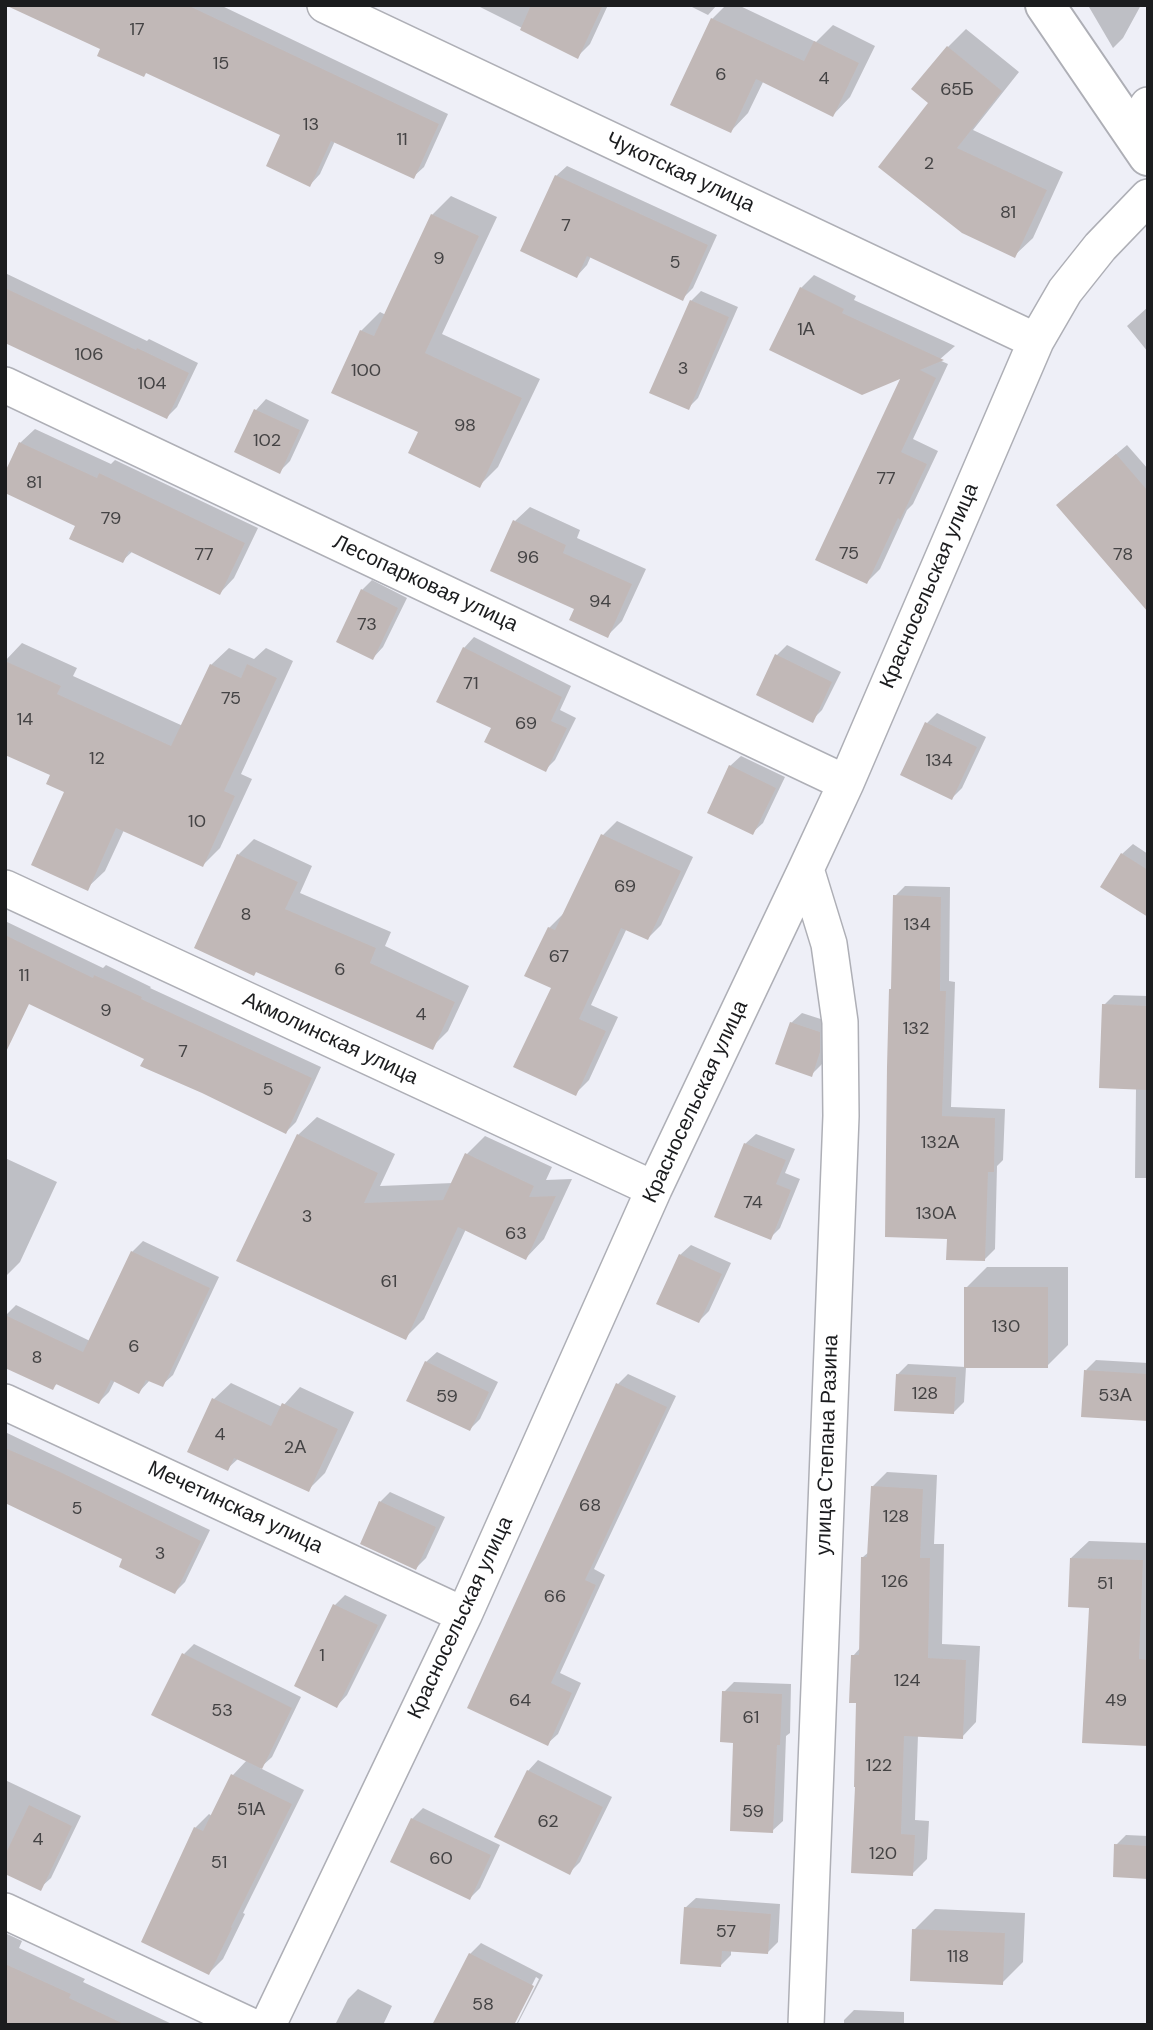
<!DOCTYPE html>
<meta charset="utf-8">
<style>
body{margin:0}
#map{position:relative;width:1153px;height:2030px;overflow:hidden;background:#eeeff7;font-family:"DM Sans",sans-serif}
canvas{display:block}
.frame{position:absolute;inset:0;border:7px solid #1b1c1e;pointer-events:none}
</style>
<div id="map">
<canvas width="1153" height="2030"></canvas>
<div class="frame"></div>
</div>
<script>
const c = document.querySelector('canvas').getContext('2d');
c.lineJoin = 'round';
function fillPath(path, color) { c.fillStyle = color; c.fill(path, 'evenodd'); }
const poly = rows => new Path2D(rows.map(r => 'M' + r).join(''));
function strokePath(path, color, width, dash) { c.strokeStyle = color; c.lineWidth = width; c.lineCap = dash ? 'butt' : 'round'; c.setLineDash(dash || []); c.stroke(path); }
function label(font, color, halo, rows, align = 'center') {
  c.font = font + ' "DM Sans",sans-serif'; c.lineWidth = 5; c.setLineDash([]); c.textBaseline = 'middle'; c.strokeStyle = halo; c.fillStyle = color; for (const [text, x, y, turn = 0] of rows) {
    c.save(); c.translate(x, y); c.rotate((+turn || 0) * Math.PI / 180); c.textAlign = isNaN(turn) ? turn : align; if (halo) c.strokeText(text, 0, 0); c.fillText(text, 0, 0); c.restore();
  }
}
fillPath(poly([
 [27,5,220,5,448,114,424,167,413,177,335,141,320,174,310,185,282,134,103,49],
 [476,5,608,5,590,44,578,56],
 [688,5,717,5,708,15],
 [726,5,738,5,816,42,833,25,875,46,850,97,833,115,764,80,748,113,731,131,712,19],
 [1090,5,1141,5,1123,38,1113,48,1089,7],
 [966,29,1019,72,973,130,1063,172,1033,238,1015,255,930,103,914,89,948,47],
 [567,166,717,235,693,288,683,298,591,256,587,265,577,276,556,176],
 [451,196,497,217,442,334,540,379,498,467,480,485,361,331,380,312,386,315,432,215],
 [5,273,147,341,149,339,198,363,177,407,167,417,5,342],
 [814,275,856,296,854,300,955,346,939,360,948,364,913,439,938,451,913,504,907,510,880,569,867,582,904,375,801,288],
 [701,291,738,307,698,398,688,408,691,301],
 [1148,307,1148,352,1127,326],
 [266,399,309,420,290,461,280,471,237,451,256,410],
 [35,429,111,464,115,460,258,528,234,578,220,593,133,551,122,561,77,525,20,443],
 [1127,445,1148,469,1148,608,1068,495],
 [530,507,580,530,577,538,646,569,622,621,607,636,576,608,515,521],
 [372,580,407,598,383,647,373,658,362,590],
 [474,637,571,686,560,710,576,718,555,760,545,770,493,727,464,648],
 [22,643,77,668,73,676,183,726,211,665,229,648,254,659,266,648,293,661,241,774,252,779,220,848,203,865,124,830,105,871,87,888,66,791,52,775,5,753,5,661],
 [787,645,841,672,822,710,812,720,758,694,777,655],
 [937,713,986,737,962,788,952,798,927,723],
 [741,756,785,777,763,823,752,833,730,766],
 [617,821,693,857,661,925,648,938,627,928,591,1005,618,1017,589,1080,575,1094,553,988,549,928,563,914,565,915,603,835],
 [254,839,312,866,300,893,391,932,385,946,469,986,448,1031,432,1047,258,970,238,855],
 [1133,844,1148,854,1148,911,1122,854],
 [905,886,950,887,949,981,955,982,951,1107,1005,1109,1003,1160,997,1166,995,1249,985,1259,949,1237,893,987,895,896],
 [5,921,103,968,106,965,151,987,150,988,321,1067,296,1122,286,1132,146,1058,5,992],
 [1114,995,1148,996,1148,1178,1135,1178,1136,1088,1104,1005],
 [802,1013,830,1022,830,1040,822,1064,811,1075,791,1023],
 [317,1117,395,1154,380,1186,453,1183,467,1154,485,1136,552,1167,546,1180,572,1179,544,1239,526,1258,466,1229,424,1319,405,1338,298,1135],
 [756,1134,795,1149,785,1173,800,1179,780,1228,770,1238,745,1144],
 [5,1158,57,1182,20,1262,5,1277],
 [143,1241,219,1277,173,1375,162,1385,150,1380,139,1392,115,1380,109,1392,99,1402,58,1383,52,1388,5,1316,16,1305,90,1341,132,1252],
 [691,1245,731,1263,709,1311,699,1321,680,1255],
 [987,1267,1068,1267,1068,1345,1047,1366,966,1288],
 [437,1352,498,1382,480,1419,470,1429,426,1362],
 [1096,1360,1148,1363,1148,1419,1086,1370],
 [908,1364,966,1367,964,1402,954,1412,897,1375],
 [628,1374,676,1396,594,1569,605,1575,560,1673,581,1683,558,1734,547,1744,469,1707,618,1384],
 [231,1383,282,1407,300,1387,354,1412,325,1473,308,1490,239,1458,227,1469,214,1399],
 [5,1432,210,1530,185,1582,175,1592,124,1558,8,1502,5,1505],
 [887,1472,937,1475,934,1544,944,1544,942,1644,980,1646,976,1722,962,1737,918,1735,915,1820,929,1821,927,1859,912,1874,858,1702,853,1656,861,1647,863,1557,870,1551,872,1487],
 [390,1492,445,1517,426,1558,416,1568,380,1502],
 [1089,1541,1148,1543,1148,1745,1071,1558],
 [345,1595,387,1615,347,1695,337,1706,335,1605],
 [194,1644,301,1697,272,1757,260,1768,304,1790,243,1913,245,1914,223,1959,209,1973,195,1828,209,1814,212,1816,233,1775,247,1760,184,1654],
 [734,1682,791,1684,790,1733,786,1736,783,1821,772,1831,735,1741,724,1692],
 [538,1760,612,1797,580,1862,570,1872,528,1771],
 [5,1780,81,1816,51,1878,40,1888,5,1854],
 [423,1808,500,1845,480,1888,470,1898,412,1819],
 [1126,1835,1148,1836,1148,1878,1116,1845],
 [696,1898,780,1904,778,1942,768,1952,731,1950,731,1955,721,1965,685,1908],
 [935,1909,1025,1913,1023,1962,1002,1983,914,1930],
 [5,1933,22,1941,19,1948,85,1979,83,1982,174,2025,5,2025],
 [481,1943,543,1975,517,2025,516,2025,539,1979,536,1977,512,2025,434,2025,470,1954],
 [358,1989,392,2006,383,2025,335,2025,348,1999],
 [854,2010,904,2012,904,2025,844,2025,844,2020]
]), '#0003');
fillPath(poly([
 [5,5,187,5,439,124,414,179,331,141,310,187,266,166,280,135,146,73,144,77,97,56,100,49],
 [531,5,603,5,578,59,520,30],
 [711,18,804,61,814,41,859,63,833,117,756,79,731,133,670,105],
 [947,46,1002,91,957,148,1047,190,1015,258,962,233,878,167,928,103,911,89],
 [555,175,708,245,683,301,587,256,577,278,520,251],
 [431,214,479,236,425,353,522,398,480,488,408,453,418,432,331,393,360,330,374,336],
 [800,287,844,309,842,313,944,360,920,370,936,378,901,452,927,464,900,520,898,518,867,584,815,560,900,379,862,395,769,350],
 [5,288,136,350,137,348,189,373,167,419,5,343],
 [690,300,729,317,689,410,649,393],
 [254,409,300,430,280,474,234,452],
 [19,442,97,478,99,473,245,543,220,595,129,551,123,563,69,539,75,526,5,493,5,472],
 [1116,454,1148,491,1148,612,1056,505],
 [513,520,566,545,563,553,632,584,608,638,569,620,574,609,490,571],
 [361,589,398,608,373,660,336,642],
 [463,647,562,697,551,721,567,728,546,772,484,742,491,728,436,702],
 [775,654,832,682,813,723,756,695],
 [5,661,61,686,57,694,171,746,210,664,241,678,247,664,277,678,224,791,235,796,203,867,116,828,88,891,31,865,64,792,46,784,50,775,5,755],
 [925,722,977,747,952,800,900,775],
 [729,765,776,788,753,835,707,813],
 [601,834,681,871,648,940,621,928,579,1019,606,1031,576,1096,513,1067,551,988,524,976,548,927,555,930],
 [1121,853,1148,870,1148,917,1100,887],
 [237,854,298,882,285,909,376,948,370,963,455,1002,433,1050,256,972,254,976,194,948],
 [893,895,941,897,940,991,946,991,942,1116,995,1118,994,1172,988,1172,985,1261,946,1260,947,1239,885,1237,887,1067,889,989,891,989],
 [5,935,93,978,94,975,142,997,141,999,312,1078,286,1134,202,1093,140,1066,144,1059,29,1004,5,1054],
 [1102,1004,1148,1006,1148,1090,1099,1088],
 [790,1022,820,1032,820,1052,812,1077,775,1064],
 [297,1134,378,1173,364,1203,443,1200,465,1153,534,1186,529,1197,556,1196,526,1260,458,1227,406,1340,236,1261],
 [744,1143,786,1160,776,1184,791,1190,771,1240,714,1217],
 [131,1251,210,1288,163,1387,146,1380,139,1394,111,1380,99,1404,56,1384,53,1390,5,1368,5,1315,83,1352],
 [679,1254,722,1274,699,1323,656,1304],
 [964,1287,1048,1287,1048,1368,964,1368],
 [425,1361,489,1392,470,1431,406,1401],
 [1084,1370,1148,1374,1148,1421,1081,1417],
 [896,1374,956,1377,954,1414,894,1411],
 [616,1383,667,1407,585,1580,596,1585,551,1683,572,1693,548,1746,467,1708],
 [212,1398,271,1426,282,1403,338,1429,309,1492,234,1458,228,1471,187,1452],
 [5,1448,58,1471,201,1541,175,1594,119,1567,122,1559,5,1503],
 [871,1486,923,1489,920,1558,930,1558,928,1658,966,1660,963,1739,904,1736,901,1834,915,1835,913,1876,851,1873,855,1787,854,1787,856,1703,849,1703,851,1655,859,1655,861,1557,867,1557],
 [379,1501,436,1527,416,1570,360,1544],
 [1070,1558,1143,1560,1139,1659,1148,1660,1148,1746,1082,1743,1089,1608,1068,1607],
 [333,1604,378,1625,337,1708,294,1686],
 [182,1653,292,1708,262,1769,151,1715],
 [722,1691,782,1694,780,1745,777,1745,773,1833,730,1831,733,1743,720,1742],
 [527,1770,603,1807,570,1875,494,1837],
 [231,1774,292,1804,231,1927,232,1928,209,1975,141,1942,194,1827,203,1831],
 [29,1805,72,1826,41,1891,5,1874,5,1855],
 [411,1818,491,1855,470,1900,390,1862],
 [1114,1844,1148,1846,1148,1879,1113,1877],
 [684,1907,771,1914,768,1954,722,1951,721,1967,680,1964],
 [912,1929,1005,1933,1003,1985,910,1981],
 [469,1953,534,1986,514,2025,432,2025],
 [5,1964,71,1994,69,1998,126,2025,5,2025]
]), '#c1b8b7');
const minor = poly([
 [325,5,1036,341],
 [1132,132,1148,105],
 [5,385,846,783],
 [5,888,654,1189],
 [5,1402,464,1615],
 [5,1911,249,2025],
 [268,2025,464,1615,654,1189,806,869,846,783,1036,341,1065,291,1100,247,1148,197],
 [806,2025,841,1116,840,1022,829,944,806,869]
]);
const tertiary = poly([
 [1045,5,1148,156]
]);
strokePath(minor, '#aeafb6', 38);
strokePath(tertiary, '#aeafb6', 42);
strokePath(minor, '#fff', 35);
strokePath(tertiary, '#fff', 38);
label('18px', '#444344', null, [
 ["17",137,30],
 ["15",221,64],
 ["6",721,75],
 ["4",824,79],
 ["65Б",957,90],
 ["13",311,125],
 ["11",402,140],
 ["2",929,164],
 ["81",1008,213],
 ["7",566,226],
 ["9",439,259],
 ["5",675,263],
 ["1А",806,330],
 ["106",89,355],
 ["3",683,369],
 ["100",366,371],
 ["104",152,384],
 ["98",465,426],
 ["102",267,441],
 ["77",886,479],
 ["81",34,483],
 ["79",111,519],
 ["75",849,554],
 ["77",204,555],
 ["78",1123,555],
 ["96",528,558],
 ["94",600,602],
 ["73",367,625],
 ["71",471,684],
 ["75",231,699],
 ["14",25,720],
 ["69",526,724],
 ["12",97,759],
 ["134",939,761],
 ["10",197,822],
 ["69",625,887],
 ["8",246,915],
 ["134",917,925],
 ["67",559,957],
 ["6",340,970],
 ["11",24,976],
 ["9",106,1011],
 ["4",421,1015],
 ["132",916,1029],
 ["7",183,1052],
 ["5",268,1090],
 ["132А",940,1143],
 ["74",753,1203],
 ["130А",936,1214],
 ["3",307,1217],
 ["63",516,1234],
 ["61",389,1282],
 ["130",1006,1327],
 ["6",134,1347],
 ["8",37,1358],
 ["128",925,1394],
 ["53А",1115,1396],
 ["59",447,1397],
 ["4",220,1435],
 ["2А",295,1448],
 ["68",590,1506],
 ["5",77,1509],
 ["128",896,1517],
 ["3",160,1554],
 ["126",895,1582],
 ["51",1105,1584],
 ["66",555,1597],
 ["1",322,1656],
 ["124",907,1681],
 ["64",520,1701],
 ["49",1116,1701],
 ["53",222,1711],
 ["61",751,1718],
 ["122",879,1766],
 ["51А",251,1810],
 ["59",753,1812],
 ["62",548,1822],
 ["4",38,1840],
 ["120",883,1854],
 ["60",441,1859],
 ["51",219,1863],
 ["57",726,1932],
 ["118",958,1957],
 ["58",483,2005]
]);
label('21px', '#1b1c1e', '#fff', [
 ["Чукотская улица",680,173,25],
 ["Лесопарковая улица",425,584,25],
 ["Красносельская улица",930,586,-67],
 ["Акмолинская улица",330,1039,25],
 ["Красносельская улица",696,1102,-65],
 ["улица Степана Разина",828,1445,-88],
 ["Мечетинская улица",235,1508,25],
 ["Красносельская улица",461,1618,-65]
]);
</script>
